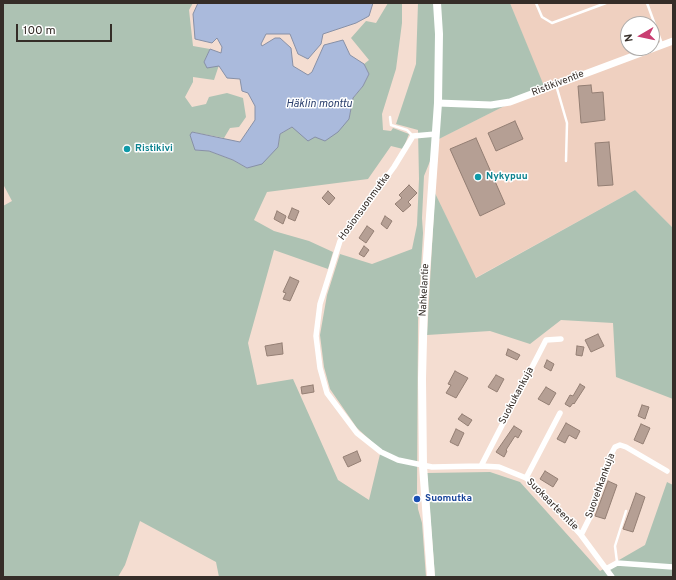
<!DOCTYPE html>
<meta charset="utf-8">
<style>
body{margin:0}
#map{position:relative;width:676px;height:580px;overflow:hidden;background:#f4ddd1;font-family:Overpass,sans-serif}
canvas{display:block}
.frame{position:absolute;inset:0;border:4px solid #352d28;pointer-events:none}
.north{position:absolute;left:620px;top:16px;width:40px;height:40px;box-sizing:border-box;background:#fff;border:1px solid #aeaba9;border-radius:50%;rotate:261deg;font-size:11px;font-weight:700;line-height:16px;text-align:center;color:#352d28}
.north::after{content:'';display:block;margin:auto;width:14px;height:18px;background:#c93d71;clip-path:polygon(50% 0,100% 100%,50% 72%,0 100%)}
.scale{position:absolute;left:16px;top:24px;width:96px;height:18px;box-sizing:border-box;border:2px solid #352d28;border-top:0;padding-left:5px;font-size:12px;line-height:14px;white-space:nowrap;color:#352d28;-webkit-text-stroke:3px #fff;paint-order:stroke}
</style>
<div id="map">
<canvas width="676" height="580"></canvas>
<div class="frame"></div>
<div class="north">N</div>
<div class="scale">100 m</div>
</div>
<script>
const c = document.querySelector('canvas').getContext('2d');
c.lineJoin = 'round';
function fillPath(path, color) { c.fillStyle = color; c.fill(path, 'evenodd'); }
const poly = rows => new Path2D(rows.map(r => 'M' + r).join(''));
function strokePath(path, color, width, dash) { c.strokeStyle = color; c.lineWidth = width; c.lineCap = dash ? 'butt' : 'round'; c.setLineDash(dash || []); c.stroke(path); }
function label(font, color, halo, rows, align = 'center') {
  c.font = font + ' Overpass,sans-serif'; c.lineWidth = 3; c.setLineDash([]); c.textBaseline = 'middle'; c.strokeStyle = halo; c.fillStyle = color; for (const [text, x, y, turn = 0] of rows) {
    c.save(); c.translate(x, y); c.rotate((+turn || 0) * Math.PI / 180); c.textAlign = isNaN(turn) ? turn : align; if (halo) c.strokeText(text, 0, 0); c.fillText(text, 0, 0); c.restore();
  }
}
fillPath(poly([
 [510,3,673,3,673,228,635,190,475,278,435,193,439,139,543,86],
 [628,24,652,24,652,48,628,48]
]), '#efd0c0');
fillPath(poly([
 [3,3,193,3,189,10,193,46,210,49,204,62,219,65,214,80,193,77,193,82,185,97,192,107,206,104,209,97,227,93,243,98,246,117,239,127,230,128,224,138,192,132,195,150,209,151,233,160,247,168,278,147,280,134,292,127,349,119,353,98,363,86,369,74,364,64,369,60,351,38,366,21,376,23,388,3,402,3,402,23,396,69,382,114,383,130,391,131,393,128,409,134,403,149,391,146,368,179,267,192,254,220,274,231,309,241,333,252,328,269,274,250,248,343,257,385,293,379,338,480,369,500,381,450,357,428,330,389,324,367,320,335,327,295,340,254,372,264,412,249,417,225,419,179,418,130,396,124,416,64,418,3,510,3,544,86,439,139,424,176,422,218,423,233,418,321,417,491,418,509,422,523,426,577,219,577,216,562,140,521,125,565,118,577,3,577,3,206,12,201,3,184],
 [635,190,673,228,673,399,616,377,613,323,561,320,530,344,490,331,427,335,435,193,476,278],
 [490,472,520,482,600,571,645,545,667,482,673,485,673,577,435,577,427,473]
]), '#adc2b3');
const water = poly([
 [198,3,373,3,369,16,356,23,323,34,321,44,308,59,298,54,290,34,266,34,261,44,262,46,275,38,280,38,291,48,293,66,308,75,312,72,324,45,343,40,350,55,364,64,369,74,363,86,353,98,349,119,338,132,325,141,315,137,308,141,292,127,280,134,278,147,262,164,247,168,233,160,209,151,195,150,190,135,192,132,240,142,255,120,255,106,248,93,242,91,240,79,227,78,219,66,207,68,204,62,210,49,221,53,222,47,217,38,212,43,195,39,193,14,198,3]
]);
fillPath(water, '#aabadc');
strokePath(water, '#8790a6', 1);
const building = poly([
 [591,85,592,93,603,92,605,120,581,123,578,86,591,85],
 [515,121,523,139,496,151,488,133,515,121],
 [476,138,505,204,480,216,450,149,476,138],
 [609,142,613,185,598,186,595,143,609,142],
 [409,185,417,193,408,202,411,205,403,212,395,204,402,198,399,195,409,185],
 [328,191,335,198,329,205,322,198,328,191],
 [292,208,299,211,295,221,288,218,292,208],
 [277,211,286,216,283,224,274,219,277,211],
 [385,216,392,221,387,229,381,224,385,216],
 [367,226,374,231,366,243,359,238,367,226],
 [364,246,369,250,364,257,359,254,364,246],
 [290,277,299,281,290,301,283,299,286,293,283,292,290,277],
 [598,334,604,346,591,352,585,340,598,334],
 [282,343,283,354,267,356,265,346,282,343],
 [577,346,584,347,582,356,576,355,577,346],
 [508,349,520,355,517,360,506,355,508,349],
 [547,360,554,364,551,371,544,367,547,360],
 [455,371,468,378,456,398,446,393,451,385,448,384,455,371],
 [496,375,504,379,497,392,488,387,496,375],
 [580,384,585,387,574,404,573,403,570,407,565,404,570,395,573,396,580,384],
 [313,385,314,392,302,394,301,387,313,385],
 [546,387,556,393,549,405,538,399,546,387],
 [642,405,649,407,645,419,638,416,642,405],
 [462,414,472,420,468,426,458,419,462,414],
 [566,423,580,431,576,439,569,435,565,443,557,439,566,423],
 [641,424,650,428,643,444,634,440,641,424],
 [514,426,522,431,518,438,515,436,506,450,507,451,504,457,496,452,514,426],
 [456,429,464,433,458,446,450,442,456,429],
 [357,451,361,461,348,467,343,457,357,451],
 [545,471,558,479,553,487,540,479,545,471],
 [608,481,617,485,605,519,595,516,608,481],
 [636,493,645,497,633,532,623,529,636,493]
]);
fillPath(building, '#b59f94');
strokePath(building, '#947f74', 1);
strokePath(poly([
 [536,3,542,17,552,23,606,3],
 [647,3,662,44],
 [556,85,567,123,566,161],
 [390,117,391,125,407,130,412,135],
 [617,562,615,546,626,511]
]), '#fff', 2.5);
strokePath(poly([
 [436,134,413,136,394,167,340,241,320,304,316,336,320,368,327,393,357,433,381,452,398,460,432,467,481,466,499,467,526,478,536,486,581,535,612,577],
 [481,466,546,340,561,339],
 [526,478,560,413],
 [581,535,590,517,609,458,615,447,620,445,626,447,667,471],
 [606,569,617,563,673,567]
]), '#fff', 5.5);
strokePath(poly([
 [438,103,491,105,510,102,673,41]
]), '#fff', 7);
strokePath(poly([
 [431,577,423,466,422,379,424,300,438,103,439,34,437,3]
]), '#fff', 8);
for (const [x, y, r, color] of [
 [127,149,4,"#0f9aa8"],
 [478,177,4,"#0f9aa8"],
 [417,499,4,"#1a4fb4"]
]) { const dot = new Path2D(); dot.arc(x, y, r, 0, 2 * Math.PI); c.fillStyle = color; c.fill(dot); strokePath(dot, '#fff', 1.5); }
label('10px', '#352d28', '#fff', [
 ["Ristikiventie",558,84,-21],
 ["Hosionsuonmutka",365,207,-54],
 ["Nahkelantie",425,290,-87],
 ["Suokukankuja",517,396,-62],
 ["Suovehkankuja",601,486,-70],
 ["Suokaarteentie",552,505,45]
]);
label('bold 10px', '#0d838f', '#fff', [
 ["Ristikivi",135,149],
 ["Nykypuu",486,177]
], 'left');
label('bold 10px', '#164399', '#fff', [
 ["Suomutka",425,499]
], 'left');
label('italic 11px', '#2e426f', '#fff', [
 ["Häklin monttu",319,105]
]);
</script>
